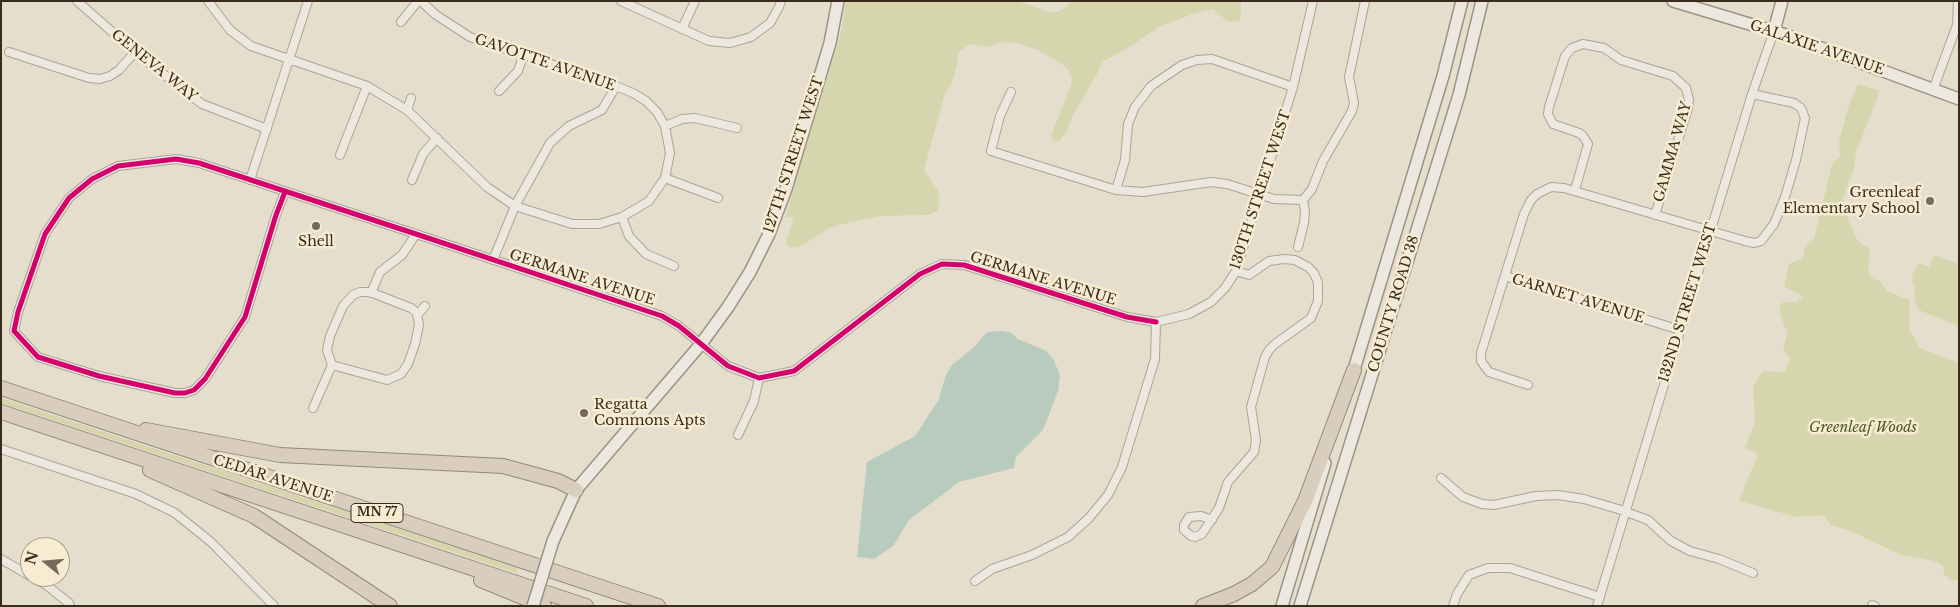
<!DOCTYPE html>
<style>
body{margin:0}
#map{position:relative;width:1960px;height:607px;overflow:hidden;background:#e6decc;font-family:"Libre Baskerville",serif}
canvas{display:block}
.frame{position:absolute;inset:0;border:2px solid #3a2b1d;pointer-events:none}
.north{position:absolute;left:20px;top:537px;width:50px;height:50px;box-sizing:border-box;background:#f7ecd2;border:1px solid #ab9f8a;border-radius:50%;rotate:287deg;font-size:14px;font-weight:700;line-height:20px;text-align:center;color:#3a2b1d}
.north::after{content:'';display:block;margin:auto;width:18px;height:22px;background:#766a5a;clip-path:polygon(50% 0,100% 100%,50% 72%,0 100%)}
</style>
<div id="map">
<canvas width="1960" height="607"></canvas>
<div class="frame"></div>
<div class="north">N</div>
</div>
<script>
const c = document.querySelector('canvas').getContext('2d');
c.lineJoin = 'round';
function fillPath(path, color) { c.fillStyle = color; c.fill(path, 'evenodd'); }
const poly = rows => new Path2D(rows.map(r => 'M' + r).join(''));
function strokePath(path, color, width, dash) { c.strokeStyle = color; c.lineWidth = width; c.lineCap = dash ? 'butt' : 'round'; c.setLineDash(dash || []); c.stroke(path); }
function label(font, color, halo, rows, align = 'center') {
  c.font = font + ' "Libre Baskerville",serif'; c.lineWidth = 5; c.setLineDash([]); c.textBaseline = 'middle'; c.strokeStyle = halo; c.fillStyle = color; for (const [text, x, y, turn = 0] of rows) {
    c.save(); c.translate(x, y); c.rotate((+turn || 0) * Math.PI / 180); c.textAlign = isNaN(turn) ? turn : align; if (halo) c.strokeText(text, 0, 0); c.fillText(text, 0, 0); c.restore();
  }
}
fillPath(poly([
 [846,1,1016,1,1050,12,1059,12,1073,1,1241,1,1241,15,1240,20,1236,22,1227,21,1213,9,1195,13,1159,27,1131,46,1102,62,1097,74,1073,115,1066,133,1060,140,1055,141,1052,138,1052,133,1070,88,1072,79,1068,70,1062,64,1038,50,1016,43,1000,42,988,47,970,44,959,52,957,66,951,85,945,93,924,170,939,192,939,207,937,211,928,215,880,216,847,223,829,228,801,246,796,248,787,246,786,241,794,217,785,218,842,29],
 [1858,84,1880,91,1856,152,1854,168,1843,199,1848,220,1858,241,1870,249,1868,267,1871,278,1880,281,1887,291,1909,300,1910,331,1920,348,1959,363,1959,580,1951,580,1944,574,1943,566,1934,561,1901,555,1853,532,1831,525,1823,515,1797,517,1739,501,1758,454,1745,448,1755,423,1753,386,1763,371,1785,372,1791,358,1783,350,1788,331,1784,326,1779,308,1783,302,1797,302,1803,296,1784,287,1789,264,1803,258,1805,247,1814,239,1832,164,1840,157,1839,141,1848,108],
 [1934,255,1959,264,1958,326,1919,310,1914,299,1915,296,1913,293,1916,287,1911,282,1913,280,1912,275,1918,263,1930,267],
 [1,398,518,568,516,573,1,403]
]), '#d6d6ae');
fillPath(poly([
 [1003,331,1011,333,1018,339,1046,351,1054,360,1060,376,1058,391,1043,430,1016,457,1014,468,959,482,909,520,893,546,874,559,857,557,867,462,915,436,938,401,946,375,951,366,975,346,987,332]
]), '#b8cbbf');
const street = poly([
 [77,1,135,52,202,104,267,129],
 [208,1,230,30,251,46,367,86,407,110,487,187,515,206,572,224,599,224,622,217,649,201,665,178,670,153,665,126,657,112,646,101,633,93,616,86,470,37,436,15,421,1],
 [621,1,709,41,730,43,751,37,770,23,779,7,781,1],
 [401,22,418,1],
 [682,29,695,1],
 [9,52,89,78,100,79,110,76,119,70,135,52],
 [1933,90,1957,25,1958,1],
 [499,91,518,71,523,56],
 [1011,92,1000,116,991,151,1116,190,1143,192,1211,182,1227,184,1274,199,1303,200],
 [407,110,411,98],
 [665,126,682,119,695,118,737,128],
 [340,155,367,86],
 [665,178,718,198],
 [250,180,308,1],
 [412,180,423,154,437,138],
 [1116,190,1125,160,1128,124,1135,107,1151,86,1182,65,1197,60,1212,59,1293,87],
 [1575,190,1588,144,1583,136,1579,133,1553,124,1548,114,1549,107,1565,56,1572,48,1583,44,1604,48,1621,60,1673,76,1686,88,1689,100,1688,108,1655,215],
 [285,192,276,215,245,317,205,379,194,390,185,393,175,393,99,376,38,357,14,331,18,312,45,234,69,198,92,179,118,166,176,159,199,163,416,234,662,316,679,326,728,366,759,378,794,371,920,274,942,264,964,265,1127,317,1156,322],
 [1303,200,1312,189,1323,161,1352,111,1354,103,1349,77,1365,1],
 [622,217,629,236,646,254,674,266],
 [1298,247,1304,223,1305,212,1303,200],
 [493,260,515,206,550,143,569,126,602,110,616,86],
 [1505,276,1680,330],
 [371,293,380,272,402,255,416,234],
 [418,314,425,306],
 [1528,385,1489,372,1481,361,1481,353,1524,214,1531,200,1537,194,1551,187,1564,188,1745,241,1754,243,1761,241,1774,224,1785,197,1796,160,1805,118,1801,108,1794,103,1752,94],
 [313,408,332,365,327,350,330,336,343,306,353,295,360,292,370,292,411,308,417,313,419,325,415,344,408,364,401,374,387,380,332,365],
 [738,435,754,401,759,378],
 [1,449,136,494,175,513,211,542,274,606],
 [1441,478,1463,497,1482,504,1494,505,1536,496,1558,495,1584,499,1618,509,1648,520,1671,541,1690,551,1719,559,1753,573],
 [1212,520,1201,516,1189,517,1184,525,1184,530,1191,536,1195,537,1202,534,1219,508,1228,482,1254,452,1256,440,1251,407,1265,357,1269,350,1275,344,1311,318,1318,301,1318,283,1314,273,1308,267,1295,260,1284,259,1269,261,1249,275,1236,271],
 [1,559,30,576],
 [32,577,45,584,69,603,70,606],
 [975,581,992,569,1032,555,1068,537,1089,518,1108,495,1122,467,1155,359,1156,322,1189,314,1211,302,1225,288,1236,271,1293,87,1313,1],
 [1872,605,1875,606],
 [1453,606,1457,594,1469,575,1488,568,1510,568,1600,597],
 [1597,606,1752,94,1774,31]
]);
const secondary = poly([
 [1673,1,1786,35,1959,99],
 [1774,31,1782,1],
 [1352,376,1443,76,1462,1],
 [553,541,576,490,701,344,728,307,750,272,769,234,786,189,830,43,838,1],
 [1282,606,1325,463],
 [1300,606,1459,95,1482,1]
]);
const highway = poly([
 [1,388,658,606],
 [1,412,586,606],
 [146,430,280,455,503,466,558,481,576,490],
 [150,470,254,516,390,606],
 [481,580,544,606],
 [1203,606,1234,594,1252,584,1272,567,1305,501,1354,370]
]);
strokePath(street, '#aba396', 10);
strokePath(secondary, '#9b9286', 14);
strokePath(highway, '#91887c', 16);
strokePath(street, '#ede8df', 8);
strokePath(secondary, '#ede8df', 11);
strokePath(highway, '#d9cebd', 14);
const secondaryBridge = poly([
 [533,606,553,541]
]);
strokePath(secondaryBridge, '#9b9286', 14, []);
strokePath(secondaryBridge, '#ede8df', 11);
strokePath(poly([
 [285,192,276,215,245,317,205,379,194,390,185,393,175,393,99,376,38,357,14,331,18,312,45,234,69,198,92,179,118,166,176,159,199,163,416,234,662,316,679,326,728,366,759,378,794,371,920,274,942,264,964,265,1127,317,1156,322]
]), '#d6006c', 5);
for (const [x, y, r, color] of [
 [1930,201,5,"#766a5a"],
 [316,226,5,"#766a5a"],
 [584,413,5,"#766a5a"]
]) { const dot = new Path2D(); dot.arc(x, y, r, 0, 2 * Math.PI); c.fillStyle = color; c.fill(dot); strokePath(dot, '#f7ecd2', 2); }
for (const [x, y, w] of [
 [377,513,52]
]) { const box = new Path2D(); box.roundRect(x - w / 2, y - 9.5, w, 19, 4); c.fillStyle = '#f7ecd2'; c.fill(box); strokePath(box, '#3a2b1d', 1); }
label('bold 12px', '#3a2b1d', null, [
 ["MN 77",377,513]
]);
label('14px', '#3a2b1d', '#f7ecd2', [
 ["GALAXIE AVENUE",1817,48,19],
 ["GAVOTTE AVENUE",545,63,19],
 ["GENEVA WAY",154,66,39],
 ["GAMMA WAY",1673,152,-74],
 ["127TH STREET WEST",794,155,-72],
 ["130TH STREET WEST",1261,190,-72],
 ["GERMANE AVENUE",582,278,18],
 ["GERMANE AVENUE",1043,279,17],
 ["GARNET AVENUE",1578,299,17],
 ["132ND STREET WEST",1688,303,-73],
 ["COUNTY ROAD 38",1394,304,-73],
 ["CEDAR AVENUE",273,479,18]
]);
label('14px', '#3a2b1d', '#f7ecd2', [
 ["Greenleaf",1920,193],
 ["Elementary School",1920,209],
 ["Shell",316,242,"center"],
 ["Regatta",594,405,"left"],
 ["Commons Apts",594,421,"left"]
], 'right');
label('italic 14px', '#4b5823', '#f7ecd2', [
 ["Greenleaf Woods",1863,428]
]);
</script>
